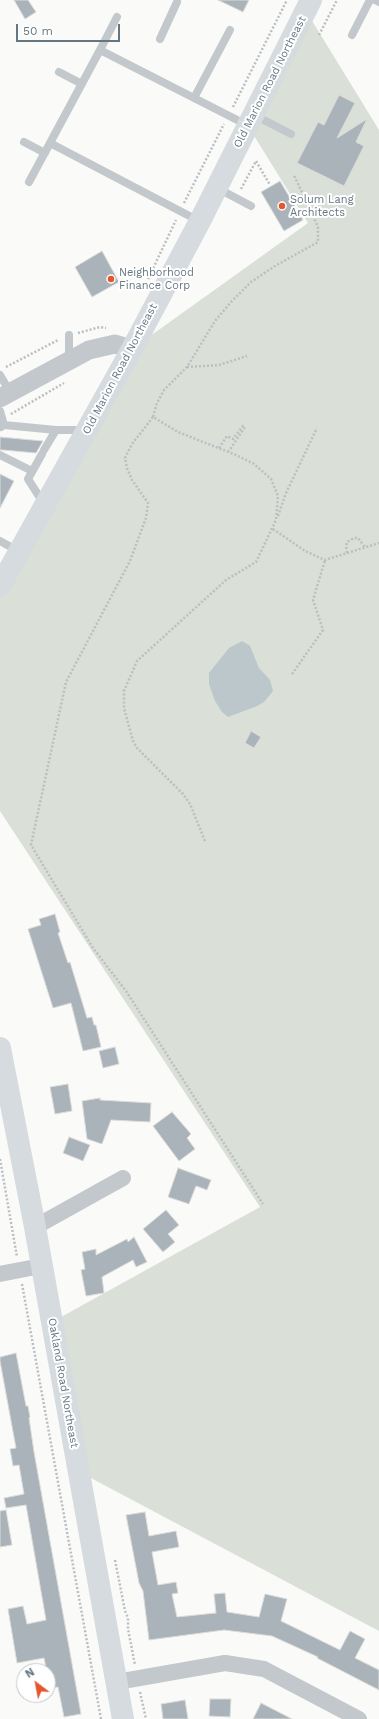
<!DOCTYPE html>
<style>
body{margin:0}
#map{position:relative;width:379px;height:1719px;overflow:hidden;background:#fafaf8;font-family:"Work Sans",sans-serif}
canvas{display:block}
.north{position:absolute;left:16px;top:1663px;width:40px;height:40px;box-sizing:border-box;background:#fff;border:1px solid #c1c8cd;border-radius:50%;rotate:328deg;font-size:11px;font-weight:700;line-height:16px;text-align:center;color:#657683}
.north::after{content:'';display:block;margin:auto;width:14px;height:18px;background:#e4572e;clip-path:polygon(50% 0,100% 100%,50% 72%,0 100%)}
.scale{position:absolute;left:16px;top:24px;width:104px;height:18px;box-sizing:border-box;border:2px solid #657683;border-top:0;padding-left:5px;font-size:12px;line-height:14px;white-space:nowrap;color:#657683;-webkit-text-stroke:3px #fff;paint-order:stroke}
</style>
<div id="map">
<canvas width="379" height="1719"></canvas>
<div class="north">N</div>
<div class="scale">50 m</div>
</div>
<script>
const c = document.querySelector('canvas').getContext('2d');
c.lineJoin = 'round';
function fillPath(path, color) { c.fillStyle = color; c.fill(path, 'evenodd'); }
const poly = rows => new Path2D(rows.map(r => 'M' + r).join(''));
function strokePath(path, color, width, dash) { c.strokeStyle = color; c.lineWidth = width; c.lineCap = dash ? 'butt' : 'round'; c.setLineDash(dash || []); c.stroke(path); }
function label(font, color, halo, rows, align = 'center') {
  c.font = font + ' "Work Sans",sans-serif'; c.lineWidth = 4; c.setLineDash([]); c.textBaseline = 'middle'; c.strokeStyle = halo; c.fillStyle = color; for (const [text, x, y, turn = 0] of rows) {
    c.save(); c.translate(x, y); c.rotate((+turn || 0) * Math.PI / 180); c.textAlign = isNaN(turn) ? turn : align; if (halo) c.strokeText(text, 0, 0); c.fillText(text, 0, 0); c.restore();
  }
}
fillPath(poly([
 [306,11,379,130,379,1631,89,1477,52,1322,260,1207,0,811,0,586,132,349,308,223,248,126]
]), '#dadfd7');
fillPath(poly([
 [242,641,250,646,259,668,270,680,273,691,264,702,257,706,228,717,222,712,215,701,209,684,209,673,229,648]
]), '#bbc7cb');
const building = poly([
 [14,0,28,0,36,12,25,19,14,0],
 [218,0,249,0,243,12,218,0],
 [339,95,355,103,337,138,367,119,356,142,364,146,344,186,297,163,318,122,324,125,339,95],
 [280,181,303,220,284,231,261,192,280,181],
 [102,251,119,282,92,297,75,267,102,251],
 [0,437,43,441,36,453,3,450,0,450,0,437],
 [0,474,14,481,0,508,0,474],
 [251,731,261,737,254,748,245,743,251,731],
 [55,914,60,932,58,933,68,963,70,962,87,1018,92,1017,94,1025,96,1025,101,1047,83,1051,71,1003,53,1008,28,929,41,925,39,919,55,914],
 [115,1047,119,1064,103,1068,99,1051,115,1047],
 [68,1084,72,1111,55,1114,50,1087,68,1084],
 [100,1098,100,1100,151,1103,150,1122,111,1120,102,1144,87,1139,82,1101,100,1098],
 [172,1112,191,1134,187,1138,195,1149,179,1161,153,1126,172,1112],
 [69,1137,90,1145,83,1161,63,1153,69,1137],
 [178,1168,211,1180,207,1190,196,1186,189,1204,168,1197,178,1168],
 [166,1210,179,1225,168,1234,175,1242,163,1252,143,1229,166,1210],
 [134,1237,147,1262,136,1267,133,1260,102,1277,104,1293,86,1296,81,1270,85,1269,82,1252,96,1249,96,1255,127,1239,128,1242,134,1237],
 [16,1353,26,1406,28,1406,30,1417,29,1418,34,1452,81,1714,64,1717,58,1687,50,1688,44,1658,17,1663,8,1609,23,1606,27,1624,46,1620,26,1505,6,1508,4,1498,24,1494,19,1465,13,1466,10,1449,16,1448,0,1361,0,1357,16,1353],
 [6,1510,12,1545,0,1547,0,1511,6,1510],
 [145,1512,149,1536,176,1531,179,1547,152,1552,158,1585,176,1582,178,1593,172,1594,177,1617,216,1613,214,1594,225,1593,227,1612,259,1617,265,1594,287,1599,281,1621,340,1650,350,1631,365,1639,355,1658,379,1670,379,1690,317,1658,318,1657,272,1636,224,1630,149,1640,143,1591,139,1583,126,1515,145,1512],
 [210,1699,231,1699,230,1717,209,1716,210,1699],
 [185,1700,188,1719,163,1719,161,1704,185,1700],
 [261,1703,292,1719,253,1719,261,1703]
]);
fillPath(building, '#aab3b9');
strokePath(building, '#dcdcda', 1);
strokePath(poly([
 [319,35,337,0],
 [233,107,287,0],
 [241,189,256,161,270,185],
 [184,203,224,124],
 [148,279,176,220],
 [78,333,100,327,106,328],
 [6,367,58,340],
 [187,367,219,365,247,356],
 [11,414,64,383],
 [153,417,132,444,125,458,127,468,132,480,148,503,146,518,130,561,66,682,31,845,93,948,126,991,263,1204],
 [219,448,227,436,233,439,243,426,245,427,229,451],
 [278,516,286,493,317,428],
 [273,529,305,551,325,560,379,543],
 [347,553,346,546,347,542,354,538,358,538,365,547],
 [292,674,323,630,313,600,325,560],
 [205,841,190,804,183,794,137,748,133,741,124,708,124,691,137,661,226,580,256,562,276,520,278,496,271,479,254,464,236,455,178,432,153,417,157,403,164,390,187,367,215,321,231,302,251,282,275,266,318,242,318,227,294,175],
 [0,1159,17,1257],
 [22,1284,101,1719],
 [115,1560,125,1611,128,1618,128,1629,135,1665],
 [140,1692,146,1719]
]), '#bbbfc2', 2.5, [2, 2]);
strokePath(poly([
 [375,0,379,2],
 [352,35,370,0],
 [160,39,177,2],
 [100,50,117,17],
 [59,72,82,84],
 [194,98,230,30],
 [254,115,291,134],
 [24,142,45,153],
 [29,182,50,143],
 [217,188,251,206],
 [199,221,50,143,100,50,247,125],
 [69,360,69,335],
 [0,375,10,392],
 [0,411,4,425,1,427],
 [4,425,56,430],
 [44,450,56,430,85,430],
 [42,454,28,479,44,504],
 [0,455,32,471],
 [0,541,18,551]
]), '#c3c8cc', 8);
strokePath(poly([
 [35,1227,123,1178],
 [0,1274,41,1266],
 [117,1682,225,1663,264,1669,359,1719]
]), '#c3c8cc', 16);
strokePath(poly([
 [0,398,89,350,115,344,132,349]
]), '#c3c8cc', 19);
strokePath(poly([
 [0,586,132,349,200,221,311,0],
 [0,1048,35,1227,123,1719]
]), '#d6dbdf', 22);
for (const [x, y, r, color] of [
 [282,206,4,"#e4572e"],
 [111,279,4,"#e4572e"]
]) { const dot = new Path2D(); dot.arc(x, y, r, 0, 2 * Math.PI); c.fillStyle = color; c.fill(dot); strokePath(dot, '#fff', 1.5); }
label('11px', '#657683', '#fff', [
 ["Old Marion Road Northeast",270,82,-63],
 ["Old Marion Road Northeast",120,369,-62],
 ["Oakland Road Northeast",63,1383,80]
]);
label('11px', '#657683', '#fff', [
 ["Solum Lang",290,200],
 ["Architects",290,213],
 ["Neighborhood",119,273],
 ["Finance Corp",119,286]
], 'left');
</script>
